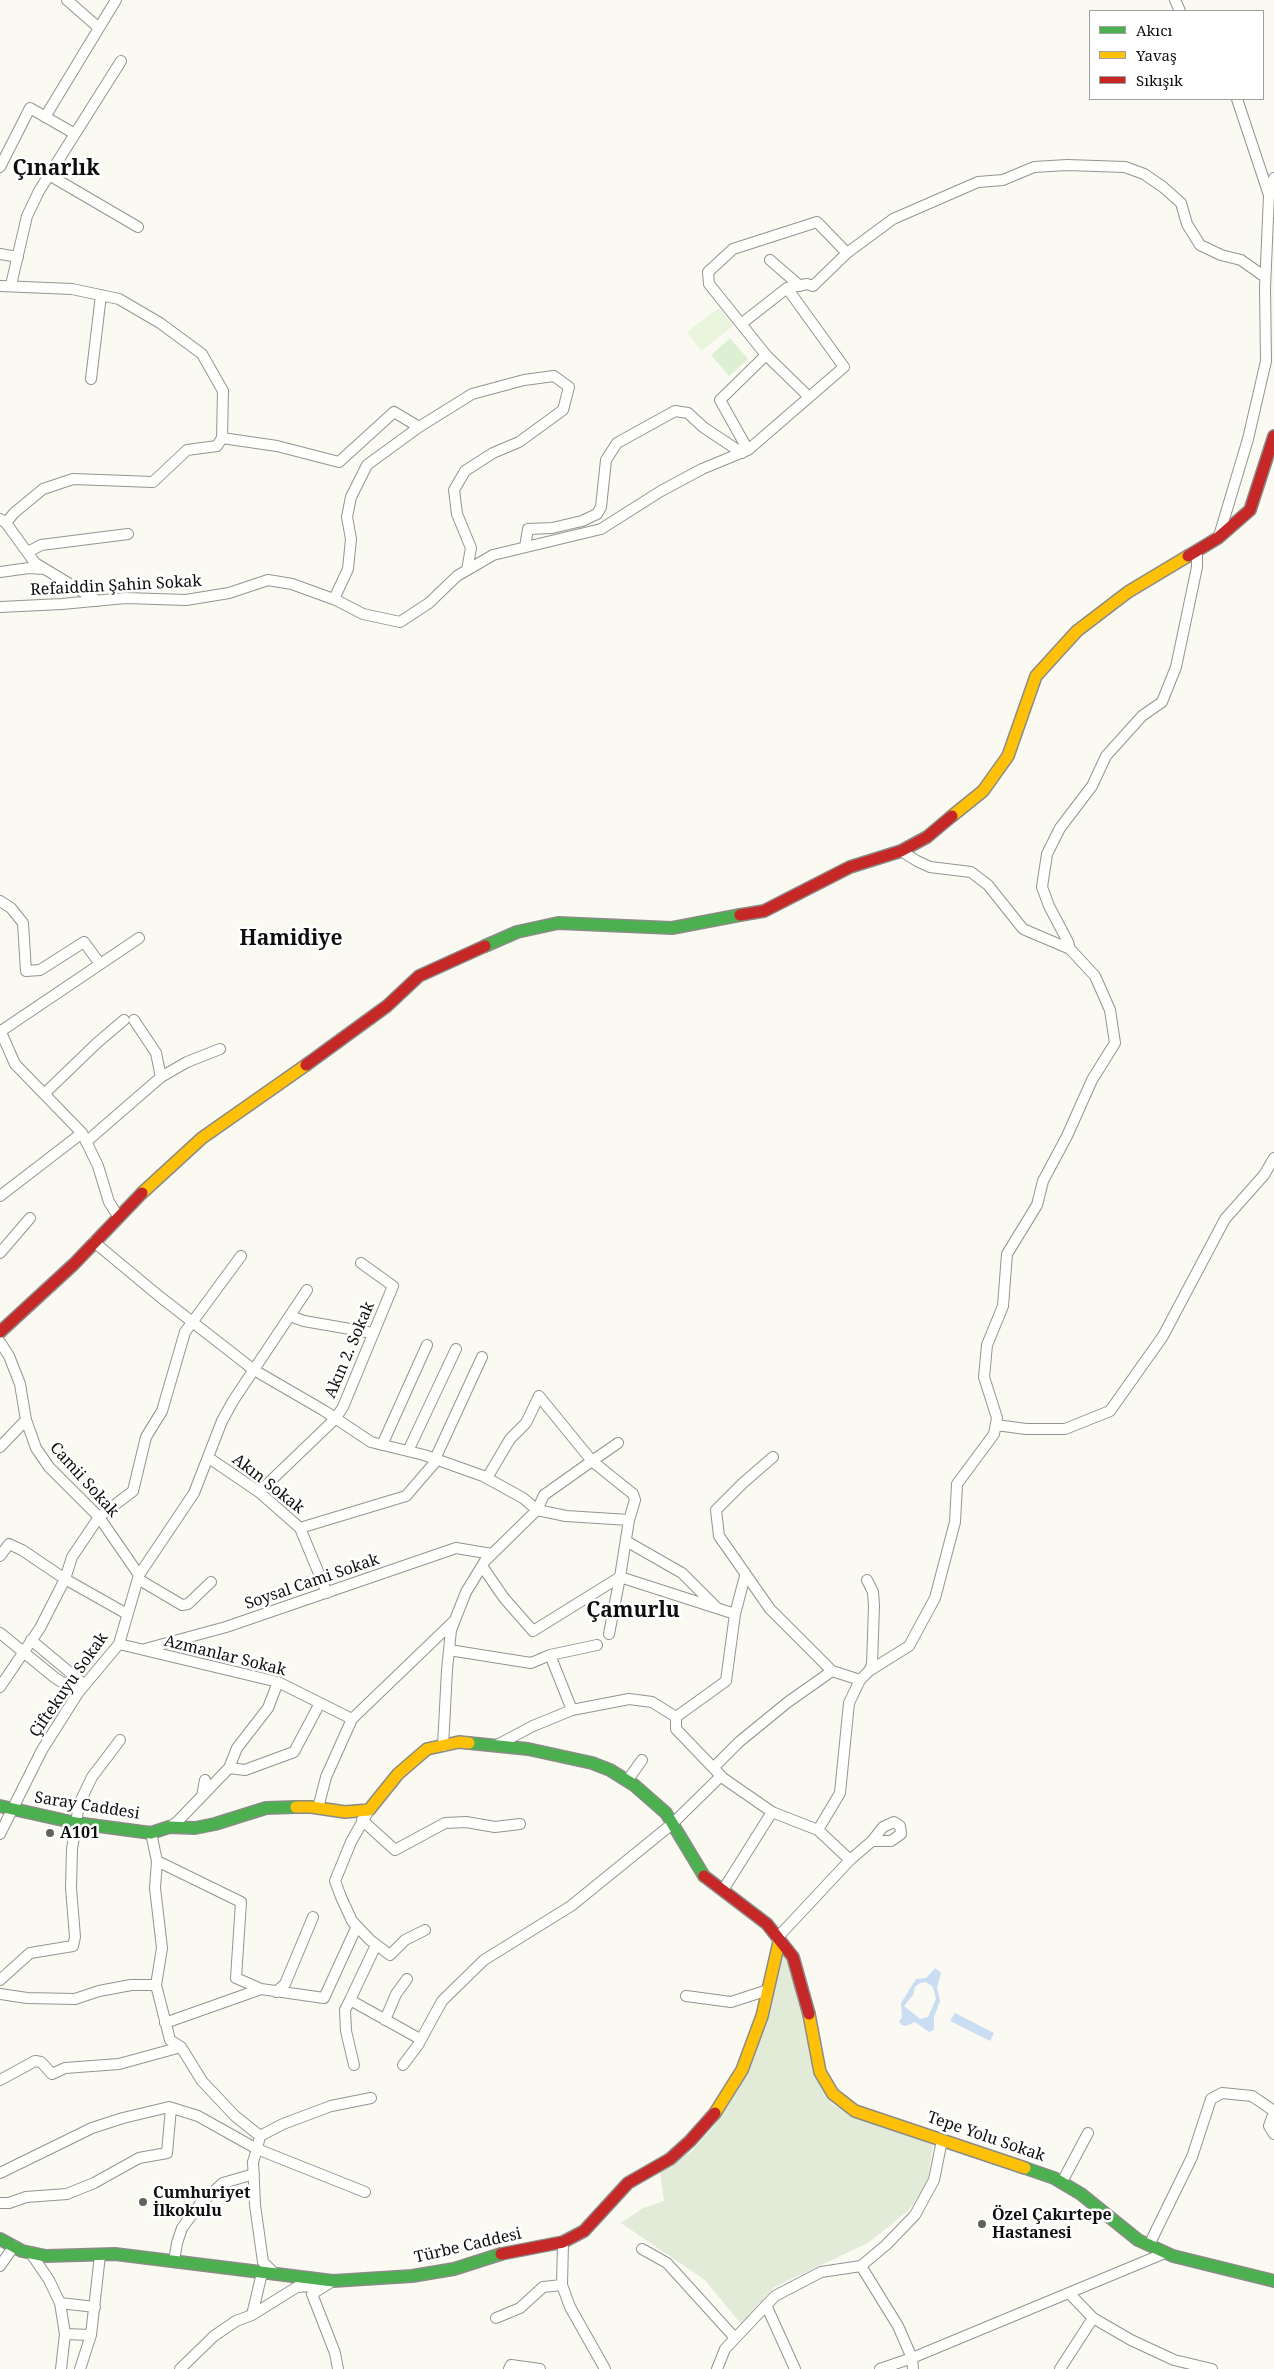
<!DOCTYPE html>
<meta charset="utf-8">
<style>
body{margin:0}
#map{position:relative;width:1274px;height:2369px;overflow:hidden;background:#fafaf2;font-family:"Noto Serif",serif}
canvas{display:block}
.legend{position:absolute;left:1089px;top:10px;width:175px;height:90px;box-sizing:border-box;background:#fff;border:1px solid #9f9f9f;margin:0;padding:6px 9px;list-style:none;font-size:15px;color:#0e0e0e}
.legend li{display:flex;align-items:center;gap:10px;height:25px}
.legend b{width:25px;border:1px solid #9f9f9f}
</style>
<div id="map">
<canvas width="1274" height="2369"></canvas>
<ul class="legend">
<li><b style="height:6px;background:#4caf50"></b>Akıcı</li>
<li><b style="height:6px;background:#ffc107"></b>Yavaş</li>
<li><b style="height:6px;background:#c62828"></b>Sıkışık</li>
</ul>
</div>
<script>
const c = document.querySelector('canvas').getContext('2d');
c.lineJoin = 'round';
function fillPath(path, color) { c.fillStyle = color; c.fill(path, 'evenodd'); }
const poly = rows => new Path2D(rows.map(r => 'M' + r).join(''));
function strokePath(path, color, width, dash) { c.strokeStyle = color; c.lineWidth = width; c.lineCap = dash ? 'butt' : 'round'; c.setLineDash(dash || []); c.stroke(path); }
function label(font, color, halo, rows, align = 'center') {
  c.font = font + ' "Noto Serif",serif'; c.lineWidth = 5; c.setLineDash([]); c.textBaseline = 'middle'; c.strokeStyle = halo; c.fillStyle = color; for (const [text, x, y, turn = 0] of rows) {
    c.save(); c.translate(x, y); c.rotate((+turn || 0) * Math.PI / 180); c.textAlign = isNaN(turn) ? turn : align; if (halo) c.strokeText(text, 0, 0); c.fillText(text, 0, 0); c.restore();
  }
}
fillPath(poly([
 [730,338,748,359,729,376,711,355]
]), '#def0d3');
fillPath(poly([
 [783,1954,790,1967,805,2018,814,2073,832,2104,857,2117,933,2145,927,2184,909,2210,868,2243,774,2287,741,2324,705,2280,621,2223,643,2208,664,2201,660,2172,692,2151,716,2124]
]), '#e2ebd7');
fillPath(poly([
 [719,308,733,326,701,351,687,332]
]), '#e9f4dd');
fillPath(poly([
 [935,1968,941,1973,937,1987,940,2001,934,2017,934,2030,929,2032,915,2022,906,2026,902,2025,899,2022,902,2017,901,2003,916,1979,926,1978],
 [926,1982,933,1987,936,1999,928,2017,920,2019,904,2006,913,1995,915,1987,920,1983],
 [955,2013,994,2033,990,2041,950,2021]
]), '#caddf3');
const street = poly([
 [67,0,99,28],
 [1175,0,1180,11],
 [45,117,116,0],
 [0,167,30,108,75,134],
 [49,175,138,227],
 [1269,194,1274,178],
 [847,253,893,219,978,182,1003,180,1034,167,1067,165,1125,167,1144,174,1163,187,1181,203,1187,224,1200,245,1221,255,1241,260,1265,277],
 [0,254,18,257],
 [770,260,800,286],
 [11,285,27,216,39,191,121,61],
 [0,286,72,289,119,299,160,323,202,354,223,391,222,438,217,446,187,450,153,482,73,479,43,489,14,513,6,523],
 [766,355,809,397],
 [91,379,101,295],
 [222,438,277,446,339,462,394,412,419,427],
 [748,450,720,400,766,355,709,284,708,272,733,249,817,222,847,253,813,286,807,284,787,288],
 [0,519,6,523,35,563,98,601],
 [1219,536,1248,439,1266,361,1265,288,1269,195,1237,99],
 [525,547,528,529,552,528,582,521,597,514,601,507,606,460,617,443,675,411,688,413,703,427,742,453],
 [28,552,41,545,128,534],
 [0,572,29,568,44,569],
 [334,599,348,569,351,539,347,517,351,497,367,465,419,427,472,394,524,380,554,376,569,387,563,410,519,442,493,453,465,471,454,490,457,514,471,548,467,570],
 [0,607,62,604,125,598,186,600,229,593,268,580,292,584,336,600,363,614,400,622,429,603,457,576,493,555,601,529,661,491,702,469,748,450,844,367,787,288,741,324],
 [0,901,11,908,23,923,26,971,40,970,84,942,100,964],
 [1070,949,1068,942,1049,906,1042,887,1047,854,1060,828,1092,786,1106,756,1142,716,1162,702,1176,667,1197,567,1197,551],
 [134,1020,156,1053,161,1077],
 [0,1030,15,1064,82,1133,98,1166,109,1202,118,1216],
 [1,1031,139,938],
 [44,1094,97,1043,124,1020],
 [86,1142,161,1077,187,1062,220,1049],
 [0,1196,82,1133],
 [94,1242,159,1296,254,1370,323,1410,371,1442,424,1455,483,1476,523,1498,537,1510,566,1516,629,1520],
 [0,1253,30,1218],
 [290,1316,304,1321,373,1333],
 [0,1342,9,1356,20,1384,26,1420,36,1448,49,1467,99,1517,139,1575],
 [996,1425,1026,1429,1065,1429,1110,1411,1163,1336,1225,1219,1264,1175,1274,1158],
 [618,1443,592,1461,633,1494,635,1500,629,1520,620,1577,735,1614,745,1576],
 [382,1445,427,1345],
 [0,1447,26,1420],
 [408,1451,456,1349],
 [773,1457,743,1483,716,1510,719,1536,770,1609,832,1671,860,1680,849,1703,840,1793,818,1830],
 [209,1458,259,1492,300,1528,327,1593],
 [435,1459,482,1357],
 [259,1492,335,1419,343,1407,393,1286,361,1263],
 [300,1528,406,1496,437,1460],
 [626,1541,682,1573,717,1608],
 [0,1556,9,1544,22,1550,65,1579,127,1614],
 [482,1566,504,1598,533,1631,620,1577],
 [138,1579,182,1605,188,1604,211,1582],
 [867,1580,873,1592,874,1606,872,1665,869,1671],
 [0,1633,54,1677,78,1693],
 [609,1634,620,1577],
 [31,1640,85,1685],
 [119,1644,278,1682,352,1719,455,1620],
 [145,1649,226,1627,456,1548,492,1554],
 [449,1650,531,1663,550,1655,572,1710],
 [550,1655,597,1645],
 [860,1680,869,1671,909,1646,935,1598,955,1522,957,1484,994,1434,997,1418,984,1377,987,1345,1003,1306,1007,1254,1037,1205,1043,1181,1067,1136,1092,1080,1115,1043,1110,1010,1095,976,1070,949,1023,929,988,885,971,872,930,867,917,861,901,851],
 [0,1687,40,1628,65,1579,72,1557,99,1517,133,1491,146,1437,162,1411,185,1332,241,1256],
 [676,1717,676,1729,723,1778,772,1812],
 [497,1745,533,1726,572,1710,629,1699,652,1702,676,1717,726,1681,735,1614],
 [443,1746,447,1670,451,1630,466,1592,485,1561,537,1510,544,1495,592,1461,539,1396,526,1423,510,1439,487,1478],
 [714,1767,739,1742,788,1702,832,1671],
 [229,1768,245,1770,294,1752,320,1703],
 [627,1781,642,1760],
 [202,1796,205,1780],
 [318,1808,326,1777,352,1719],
 [369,1810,351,1842,335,1881,341,1897,352,1921,370,1940,390,1955,405,1940,425,1930],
 [362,1820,395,1850,445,1823,466,1822,495,1827,520,1824],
 [170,1827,178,1821,229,1768,237,1748,268,1708,278,1682],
 [151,1833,157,1861,155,1888,162,1948,156,1985,170,2040,181,2047,202,2081,235,2116,260,2136],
 [0,1834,42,1750,78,1693,119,1644,139,1575,194,1493,222,1421,233,1401,307,1290],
 [850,1860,872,1841,883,1827,894,1822,900,1826,901,1834,891,1841,872,1841],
 [157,1861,241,1902,236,1978,261,1989,324,1998,357,1926],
 [723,1890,772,1812,818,1830,850,1860,777,1938],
 [376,1945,350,2000,420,2039],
 [0,1980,30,1953,73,1946,75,1937,71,1888,72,1849,79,1804,92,1777,120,1740],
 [276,1992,285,1984,313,1917],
 [0,1994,27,1998,75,1999,99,1991,131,1985,156,1985],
 [686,1996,731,2002,768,1990],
 [350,2000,345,2010,346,2031,354,2065],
 [385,2020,396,1994,407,1979],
 [165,2023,261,1989],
 [403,2065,418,2045,442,2001,484,1960,571,1906,672,1824,721,1776],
 [0,2080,35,2061,41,2062,52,2074,65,2068,119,2064,181,2047],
 [1274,2112,1269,2126,1274,2134],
 [260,2136,283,2124,331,2106,371,2098],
 [0,2173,92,2128,123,2118,169,2107,198,2116,257,2149,260,2136],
 [1062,2182,1088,2133],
 [0,2203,9,2203,26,2197,67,2194,94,2183,139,2158,167,2153,171,2108],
 [563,2242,562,2285,570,2307,605,2369],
 [1149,2245,1192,2157,1211,2099,1222,2093,1252,2096,1274,2111],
 [642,2249,667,2263,735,2338],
 [30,2252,49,2280,60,2303,65,2334,61,2369],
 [174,2261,177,2243,182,2228,200,2204,223,2183,254,2174],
 [0,2266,14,2246],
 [861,2266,898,2326,912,2358,913,2369],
 [275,2274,263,2262,255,2205,253,2162,257,2149,365,2192],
 [333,2281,312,2294,335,2353,338,2369],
 [1069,2293,1093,2318,1131,2340,1174,2360,1212,2369],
 [60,2303,95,2307],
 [766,2305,795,2369],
 [252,2315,297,2287,323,2285],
 [496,2318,520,2308,543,2287,562,2285],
 [65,2334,91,2335],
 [80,2369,91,2335,100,2255],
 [180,2369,214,2336,236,2321,252,2315,262,2273],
 [509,2369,511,2365,540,2369],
 [717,2369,725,2349,775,2296,821,2272,861,2266,886,2245,915,2215,934,2180,942,2140],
 [880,2369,912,2358,1165,2253],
 [1060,2369,1093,2318]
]);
const fast = poly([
 [485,946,517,932,558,923,672,928,740,915],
 [469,1743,528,1749,592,1763,610,1770,634,1785,666,1813,704,1876],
 [0,1806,76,1823,151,1833,169,1827,195,1828,215,1824,266,1808,296,1807],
 [1025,2168,1054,2178,1081,2194,1138,2240,1173,2256,1274,2281],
 [0,2239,22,2251,46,2256,115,2254,333,2281,412,2276,454,2269,501,2254]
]);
const slow = poly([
 [952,816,983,791,1008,756,1036,676,1077,631,1128,592,1188,556],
 [142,1193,202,1138,306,1065],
 [296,1807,311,1807,345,1812,369,1810,398,1774,427,1749,459,1742,469,1743],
 [809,2014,820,2072,833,2094,855,2111,1025,2168],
 [715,2113,742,2070,762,2016,779,1942]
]);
const jam = poly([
 [1188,556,1218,538,1250,510,1274,436],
 [740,915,764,911,850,867,901,851,927,837,952,816],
 [306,1065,387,1006,419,976,485,946],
 [0,1332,74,1264,142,1193],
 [704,1876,767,1924,793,1957,809,2014],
 [501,2254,563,2242,584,2231,628,2183,670,2159,690,2141,715,2113]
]);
strokePath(street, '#949491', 12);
strokePath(fast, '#8b8b87', 14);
strokePath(slow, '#8b8b87', 14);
strokePath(jam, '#8b8b87', 14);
strokePath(street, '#fefefd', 10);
strokePath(fast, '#4caf50', 11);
strokePath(slow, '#ffc107', 11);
strokePath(jam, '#c62828', 11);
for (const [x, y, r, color] of [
 [50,1833,5,"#61615e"],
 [143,2202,5,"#61615e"],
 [982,2224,5,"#61615e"]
]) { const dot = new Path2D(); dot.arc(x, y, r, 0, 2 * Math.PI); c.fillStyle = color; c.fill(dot); strokePath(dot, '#fff', 2); }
label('16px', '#0e0e0e', '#fff', [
 ["Refaiddin Şahin Sokak",116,586,-3],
 ["Akın 2. Sokak",350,1350,-67],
 ["Camii Sokak",84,1480,48],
 ["Akın Sokak",268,1484,38],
 ["Soysal Cami Sokak",312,1582,-19],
 ["Azmanlar Sokak",225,1656,14],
 ["Çiftekuyu Sokak",69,1685,-55],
 ["Saray Caddesi",87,1806,9],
 ["Tepe Yolu Sokak",986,2137,19],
 ["Türbe Caddesi",468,2246,-13]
]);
label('bold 16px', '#0e0e0e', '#fff', [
 ["A101",60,1833],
 ["Cumhuriyet",153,2193],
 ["İlkokulu",153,2211],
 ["Özel Çakırtepe",992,2215],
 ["Hastanesi",992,2233]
], 'left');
label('bold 21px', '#0e0e0e', '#fff', [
 ["Çınarlık",56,169],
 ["Hamidiye",291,939],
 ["Çamurlu",633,1611]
]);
</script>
